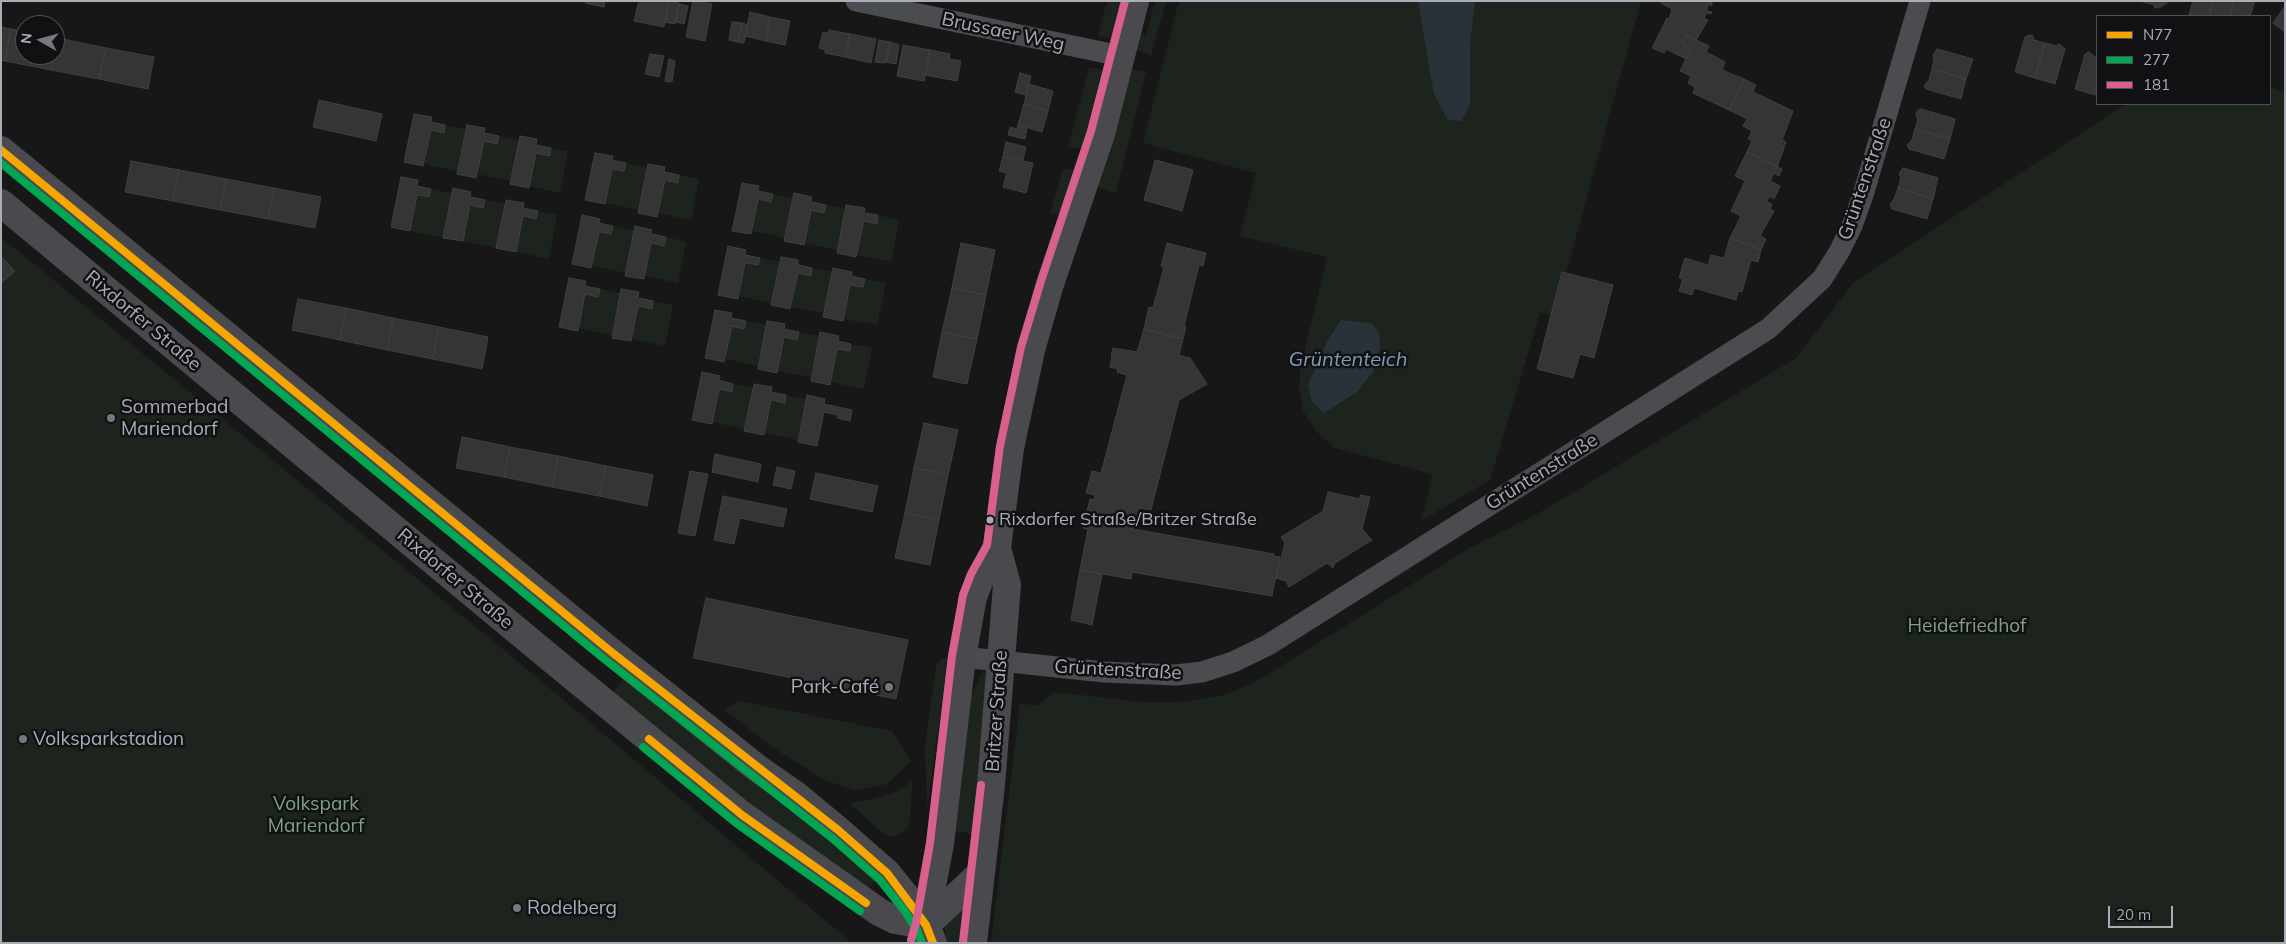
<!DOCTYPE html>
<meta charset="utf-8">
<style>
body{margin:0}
#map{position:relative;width:2286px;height:944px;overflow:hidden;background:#171717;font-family:Mulish,sans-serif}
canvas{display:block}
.frame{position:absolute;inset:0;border:2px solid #a8adb8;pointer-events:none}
.legend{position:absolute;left:2096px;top:15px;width:175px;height:90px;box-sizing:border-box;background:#111113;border:1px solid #4d4f55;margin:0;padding:6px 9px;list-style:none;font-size:15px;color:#a8adb8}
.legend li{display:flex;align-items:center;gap:10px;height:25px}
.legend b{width:25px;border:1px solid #4d4f55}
.north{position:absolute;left:15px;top:15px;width:50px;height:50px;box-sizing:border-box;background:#111113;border:1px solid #4d4f55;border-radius:50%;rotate:277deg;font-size:14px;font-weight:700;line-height:20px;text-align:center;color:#a8adb8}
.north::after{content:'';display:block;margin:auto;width:18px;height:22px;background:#757880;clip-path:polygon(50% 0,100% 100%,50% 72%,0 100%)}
.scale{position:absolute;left:2108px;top:906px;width:65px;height:22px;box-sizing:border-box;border:2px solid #a8adb8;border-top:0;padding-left:6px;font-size:15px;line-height:18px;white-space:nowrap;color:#a8adb8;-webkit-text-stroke:4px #111113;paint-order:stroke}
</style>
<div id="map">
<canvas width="2286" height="944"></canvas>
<div class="frame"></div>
<ul class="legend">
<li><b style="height:6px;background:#f7a600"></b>N77</li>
<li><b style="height:6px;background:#00a651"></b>277</li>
<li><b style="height:6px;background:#d8608d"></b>181</li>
</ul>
<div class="north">N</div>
<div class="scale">20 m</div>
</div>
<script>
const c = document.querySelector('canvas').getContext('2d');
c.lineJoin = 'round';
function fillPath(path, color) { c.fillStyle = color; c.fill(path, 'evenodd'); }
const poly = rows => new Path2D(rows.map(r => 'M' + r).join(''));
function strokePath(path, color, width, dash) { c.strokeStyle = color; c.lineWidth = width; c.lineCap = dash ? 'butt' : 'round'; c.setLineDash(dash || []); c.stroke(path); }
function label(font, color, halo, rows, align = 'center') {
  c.font = font + ' Mulish,sans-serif'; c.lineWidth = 5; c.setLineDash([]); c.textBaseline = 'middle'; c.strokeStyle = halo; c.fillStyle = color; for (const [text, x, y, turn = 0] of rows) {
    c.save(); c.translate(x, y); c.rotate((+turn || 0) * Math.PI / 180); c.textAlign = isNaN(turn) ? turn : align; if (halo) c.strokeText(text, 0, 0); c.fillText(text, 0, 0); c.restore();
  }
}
fillPath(poly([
 [1107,1,1125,1,1115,39,1098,36],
 [1155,1,1166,1,1151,56,1134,48,1138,33,1146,35],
 [1179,1,1641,1,1566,273,1562,272,1551,315,1540,313,1490,480,1421,521,1433,474,1334,448,1316,431,1303,411,1299,387,1301,366,1327,257,1240,236,1256,173,1143,143],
 [1089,67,1107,71,1085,148,1068,148],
 [1127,68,1146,72,1116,193,1093,186],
 [2270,87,2285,92,2285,943,991,943,1020,703,1037,706,1054,692,1142,702,1180,702,1224,695,1254,683,1468,549,1544,510,1796,358,1854,282,2126,104,2270,104],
 [445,125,466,129,457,171,424,164,431,130,444,133],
 [499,136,519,140,511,181,477,174,484,141,497,144],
 [551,148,568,151,560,193,529,186,536,153,549,156],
 [626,163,647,168,639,210,605,203,612,169,624,171],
 [1063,169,1077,170,1064,214,1050,214],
 [679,175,699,179,691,220,658,213,665,180,677,183],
 [431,189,452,193,443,238,410,231,417,195,429,197],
 [773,194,793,198,785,238,752,231,758,199,771,202],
 [485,200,505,204,496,248,463,241,470,205,483,208],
 [826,205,846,209,838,250,804,243,811,210,824,213],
 [538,211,557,215,549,259,516,252,523,216,536,219],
 [878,215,899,220,891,262,857,255,864,221,877,224],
 [613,226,634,230,626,273,592,266,599,232,611,234],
 [1,237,516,660,852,943,1,943],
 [666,237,686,242,678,283,645,276,651,243,664,245],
 [760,258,780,262,772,303,739,296,745,263,758,265],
 [812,268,833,272,824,313,791,307,798,273,811,276],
 [865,279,886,283,877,325,843,319,850,285,863,287],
 [600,289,621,293,612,335,578,328,585,294,598,297],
 [653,301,673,305,665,346,632,339,638,306,651,308],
 [746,321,767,325,758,366,725,359,732,326,744,329],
 [799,332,820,336,811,377,777,371,784,337,797,340],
 [851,344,872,348,864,389,830,382,837,349,850,351],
 [733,384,753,388,744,429,712,422,719,389,731,391],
 [786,395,806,399,798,440,764,433,771,400,784,403],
 [948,658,929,794,927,807,925,746,936,666,941,659],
 [987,670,974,834,955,831,971,696,979,678,983,672],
 [625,677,775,795,875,880,869,889,795,836,742,806,610,695],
 [739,701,892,731,911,761,887,784,856,790,826,781,775,749,725,710],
 [913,780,909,826,900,834,892,837,884,834,851,805,852,802,872,799,898,791],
 [965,906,962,943,947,943,943,917]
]), '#1d241e');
fillPath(poly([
 [1418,1,1475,1,1470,44,1470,105,1461,121,1448,120,1434,94],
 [1341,320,1371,323,1379,333,1380,347,1372,373,1357,392,1324,413,1312,402,1308,385,1327,342]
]), '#2a3239');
const building = poly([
 [586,1,605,1,604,7,585,3,586,1],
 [639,1,669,1,664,27,634,21,639,1],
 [669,1,679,3,675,24,665,22,669,1],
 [693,1,712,4,705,41,686,37,693,1],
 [1662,1,1712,1,1712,5,1708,5,1707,11,1712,12,1711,14,1706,13,1704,19,1708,20,1696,40,1686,35,1682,44,1691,49,1686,59,1666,49,1664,53,1652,48,1667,18,1669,19,1672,9,1661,3,1662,1],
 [2139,1,2170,1,2159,8,2154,7,2155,5,2139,1],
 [2193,1,2213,1,2209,16,2189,15,2193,1],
 [2213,1,2234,1,2230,16,2209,16,2213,1],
 [2234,1,2255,1,2250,16,2230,16,2234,1],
 [679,4,688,6,684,24,675,22,679,4],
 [2285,6,2285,32,2273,23,2285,6],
 [750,12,770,17,766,41,745,36,750,12],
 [770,17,790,21,785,45,766,41,770,17],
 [732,22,742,23,738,42,729,40,732,22],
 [742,23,748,25,744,43,738,42,742,23],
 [1,27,11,29,5,61,1,60,1,27],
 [11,29,25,32,25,55,54,55,51,70,5,61,11,29],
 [829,30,850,34,845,57,825,53,825,50,819,48,823,32,829,33,829,30],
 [850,34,876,39,871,63,845,57,850,34],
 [1686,35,1709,46,1706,52,1725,62,1722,70,1744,79,1729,110,1693,93,1695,87,1688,83,1691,76,1680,71,1691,49,1682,44,1686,35],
 [2029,35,2033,36,2034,40,2045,43,2035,78,2015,72,2025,37,2029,35],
 [58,38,106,48,99,79,51,70,58,38],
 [879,40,890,42,885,63,875,62,879,40],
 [890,42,899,45,896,64,886,62,890,42],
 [2045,43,2056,46,2059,44,2065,49,2055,84,2035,78,2045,43],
 [903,45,930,50,924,81,897,76,903,45],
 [106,48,154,57,148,89,99,79,106,48],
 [1937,49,1973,59,1966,79,1932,69,1934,59,1933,55,1937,49],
 [930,50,950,54,949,59,961,61,957,81,925,75,930,50],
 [2089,52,2097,58,2097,87,2095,95,2075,89,2085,54,2089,52],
 [650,54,664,56,659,77,645,74,650,54],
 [669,59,675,61,672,82,665,81,669,59],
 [1932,69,1966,79,1961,99,1926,89,1924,86,1929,80,1932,69],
 [1020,73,1031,76,1026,95,1015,92,1020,73],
 [1744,79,1756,85,1753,92,1793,111,1782,140,1786,142,1777,167,1747,152,1752,141,1748,139,1752,131,1743,126,1747,119,1729,110,1744,79],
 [1029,84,1053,91,1048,111,1024,104,1029,84],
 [319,100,382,114,376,141,313,127,319,100],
 [1024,104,1048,111,1042,132,1018,125,1024,104],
 [1921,109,1955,119,1950,139,1915,129,1918,119,1916,115,1917,111,1921,109],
 [414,114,432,117,431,122,445,125,444,133,431,130,423,166,404,162,414,114],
 [467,125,485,128,484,133,499,136,497,144,484,141,476,178,457,174,467,125],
 [1018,125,1027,128,1025,139,1008,135,1010,127,1017,129,1018,125],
 [1915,129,1950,139,1944,159,1909,149,1907,145,1912,140,1915,129],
 [520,136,537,139,536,145,551,148,550,156,536,153,529,188,510,184,520,136],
 [1006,142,1026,147,1023,160,1003,157,1006,142],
 [1747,152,1782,169,1779,176,1774,173,1770,181,1780,186,1774,199,1769,196,1767,202,1772,204,1770,209,1774,211,1760,236,1766,239,1761,250,1730,238,1741,216,1731,211,1745,181,1735,176,1747,152],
 [595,153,613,156,612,160,626,163,624,171,612,169,605,204,585,200,595,153],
 [1003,157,1033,163,1026,193,1003,187,1007,173,999,171,1003,157],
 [1155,160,1193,170,1182,211,1144,200,1155,160],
 [131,161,179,170,173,201,125,192,131,161],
 [648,164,665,167,664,172,679,175,678,183,665,180,657,217,638,213,648,164],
 [1903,168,1938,178,1933,199,1898,188,1901,178,1899,174,1903,168],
 [179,170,226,179,220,210,173,201,179,170],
 [401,177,418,180,417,186,431,189,429,197,417,195,410,231,391,227,401,177],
 [226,179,274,188,268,219,220,210,226,179],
 [742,183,759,186,758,191,773,194,771,202,758,199,751,234,732,231,742,183],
 [274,188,321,197,315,228,268,219,274,188],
 [453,188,471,192,470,197,485,200,483,208,470,205,463,241,443,238,453,188],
 [1898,188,1933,199,1927,219,1892,209,1890,205,1894,199,1898,188],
 [794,193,812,197,811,202,826,205,824,213,811,210,804,245,784,241,794,193],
 [506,200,524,203,523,208,538,211,536,219,523,216,516,252,496,248,506,200],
 [846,205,865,208,864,213,878,215,877,224,864,221,856,257,837,253,846,205],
 [582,215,600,219,599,223,613,226,611,234,599,232,591,268,572,264,582,215],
 [635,226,652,230,651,234,666,237,664,246,651,243,644,279,625,276,635,226],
 [1730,238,1761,250,1758,262,1751,260,1742,292,1738,291,1736,300,1694,288,1692,295,1679,291,1683,279,1679,278,1685,258,1708,265,1711,255,1724,258,1730,238],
 [961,243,995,250,986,295,952,288,961,243],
 [1167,243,1206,253,1203,266,1199,265,1184,326,1186,326,1183,339,1144,329,1149,307,1153,308,1164,267,1161,266,1167,243],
 [728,246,746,250,745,255,760,258,758,265,745,263,738,299,718,295,728,246],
 [1,256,15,271,1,283,1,256],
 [781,257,798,260,798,265,812,268,811,276,798,273,790,309,771,305,781,257],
 [833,268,852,272,851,276,865,279,863,287,850,285,843,321,823,317,833,268],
 [1562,272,1613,285,1594,358,1580,354,1573,378,1537,369,1562,272],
 [569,278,586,281,585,286,600,289,598,297,585,294,578,331,559,327,569,278],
 [952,288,986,295,977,339,942,332,952,288],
 [621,289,639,292,638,298,653,301,652,309,638,306,631,341,612,338,621,289],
 [298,299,346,308,340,340,292,330,298,299],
 [346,308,393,318,387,350,340,340,346,308],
 [715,310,732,313,731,318,746,321,744,329,732,326,724,362,705,358,715,310],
 [393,318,439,327,433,359,387,350,393,318],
 [767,321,785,324,784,329,799,332,797,340,784,337,777,373,758,369,767,321],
 [439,327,488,337,482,369,433,359,439,327],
 [1144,329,1183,339,1179,355,1190,358,1207,384,1179,400,1151,510,1139,508,1133,529,1274,554,1274,556,1280,557,1272,596,1132,572,1131,579,1080,570,1088,529,1083,528,1090,499,1094,500,1095,495,1086,493,1092,471,1101,473,1127,375,1117,372,1118,369,1110,367,1112,356,1111,355,1113,348,1137,352,1144,329],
 [820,332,839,336,838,341,851,344,850,351,837,349,830,385,811,381,820,332],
 [942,332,977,339,967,384,933,377,942,332],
 [702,372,720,376,719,380,733,384,732,392,719,389,712,424,692,420,702,372],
 [754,384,772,387,771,392,786,395,785,403,771,400,764,435,744,431,754,384],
 [807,395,825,399,824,404,852,410,850,421,837,418,838,415,824,412,817,446,798,442,807,395],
 [924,423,958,430,948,475,914,468,924,423],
 [462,437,510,447,504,477,456,468,462,437],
 [510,447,558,456,552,487,504,477,510,447],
 [715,454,761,464,758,482,712,472,715,454],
 [558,456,606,466,599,496,552,487,558,456],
 [606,466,653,475,647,506,599,496,606,466],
 [777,467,795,471,791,489,773,485,777,467],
 [914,468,948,475,939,520,905,513,914,468],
 [690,471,708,474,695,536,678,533,690,471],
 [816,473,878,486,872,512,810,499,816,473],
 [1328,492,1360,499,1360,495,1370,497,1362,529,1372,540,1335,563,1333,568,1327,563,1289,587,1286,581,1276,578,1285,543,1281,537,1323,511,1328,492],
 [723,496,787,509,783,527,740,518,734,544,714,540,723,496],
 [905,513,939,520,930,565,895,558,905,513],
 [1080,570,1102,574,1092,625,1071,620,1080,570],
 [706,598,908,640,896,699,693,658,706,598]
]);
fillPath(building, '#353536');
strokePath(building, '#3f4043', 1);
strokePath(poly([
 [856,1,1121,56],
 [962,657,1104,672,1176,675,1202,672,1233,662,1268,645,1768,329,1822,279,1839,252,1852,226,1863,195,1920,1]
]), '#4b4c50', 21);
strokePath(poly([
 [1,150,609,650,757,768,797,796,838,830,887,873,912,904,926,925,933,943],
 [1,203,560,666,742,815,879,912,895,920,926,925],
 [926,925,980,874],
 [923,934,940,844,962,657,973,597,980,579,997,548,1010,448,1031,350,1050,284,1101,134,1135,1],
 [973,943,991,785,1007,585,997,548]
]), '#4a4a4e', 28);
strokePath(poly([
 [1,150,609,650,838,830,887,873,926,925,933,943],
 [649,739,742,815,866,903]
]), '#f7a600', 8);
strokePath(poly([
 [1,163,603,658,832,838,880,880,904,910,917,930,922,943],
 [643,747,736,823,860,911]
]), '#00a651', 8);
strokePath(poly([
 [911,940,916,923,930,843,952,656,963,595,971,574,987,545,1000,446,1021,347,1041,281,1091,131,1125,1],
 [963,942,981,785]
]), '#d8608d', 8);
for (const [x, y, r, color] of [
 [111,418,5,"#757880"],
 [990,520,4.5,"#a8adb8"],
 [889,687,5,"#757880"],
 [23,739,5,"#757880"],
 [517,908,5,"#757880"]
]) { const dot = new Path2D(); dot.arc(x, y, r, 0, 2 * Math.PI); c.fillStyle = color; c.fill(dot); strokePath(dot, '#111113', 2); }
label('18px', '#a8adb8', '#111113', [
 ["Rixdorfer Straße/Britzer Straße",999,520]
], 'left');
label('19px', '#a8adb8', '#111113', [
 ["Brussaer Weg",1003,32,12],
 ["Grüntenstraße",1865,179,-71],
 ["Rixdorfer Straße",143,321,40],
 ["Grüntenstraße",1542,472,-32],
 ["Rixdorfer Straße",455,579,40],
 ["Grüntenstraße",1118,670,3],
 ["Britzer Straße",997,711,-86]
]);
label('19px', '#a8adb8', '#111113', [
 ["Sommerbad",121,407],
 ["Mariendorf",121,429],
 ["Park-Café",879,687,"right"],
 ["Volksparkstadion",33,739],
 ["Rodelberg",527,908]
], 'left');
label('19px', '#7fa381', '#111113', [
 ["Heidefriedhof",1967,626],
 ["Volkspark",316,804],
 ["Mariendorf",316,826]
]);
label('italic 20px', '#7f9bb3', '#111113', [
 ["Grüntenteich",1348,360]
]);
</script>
